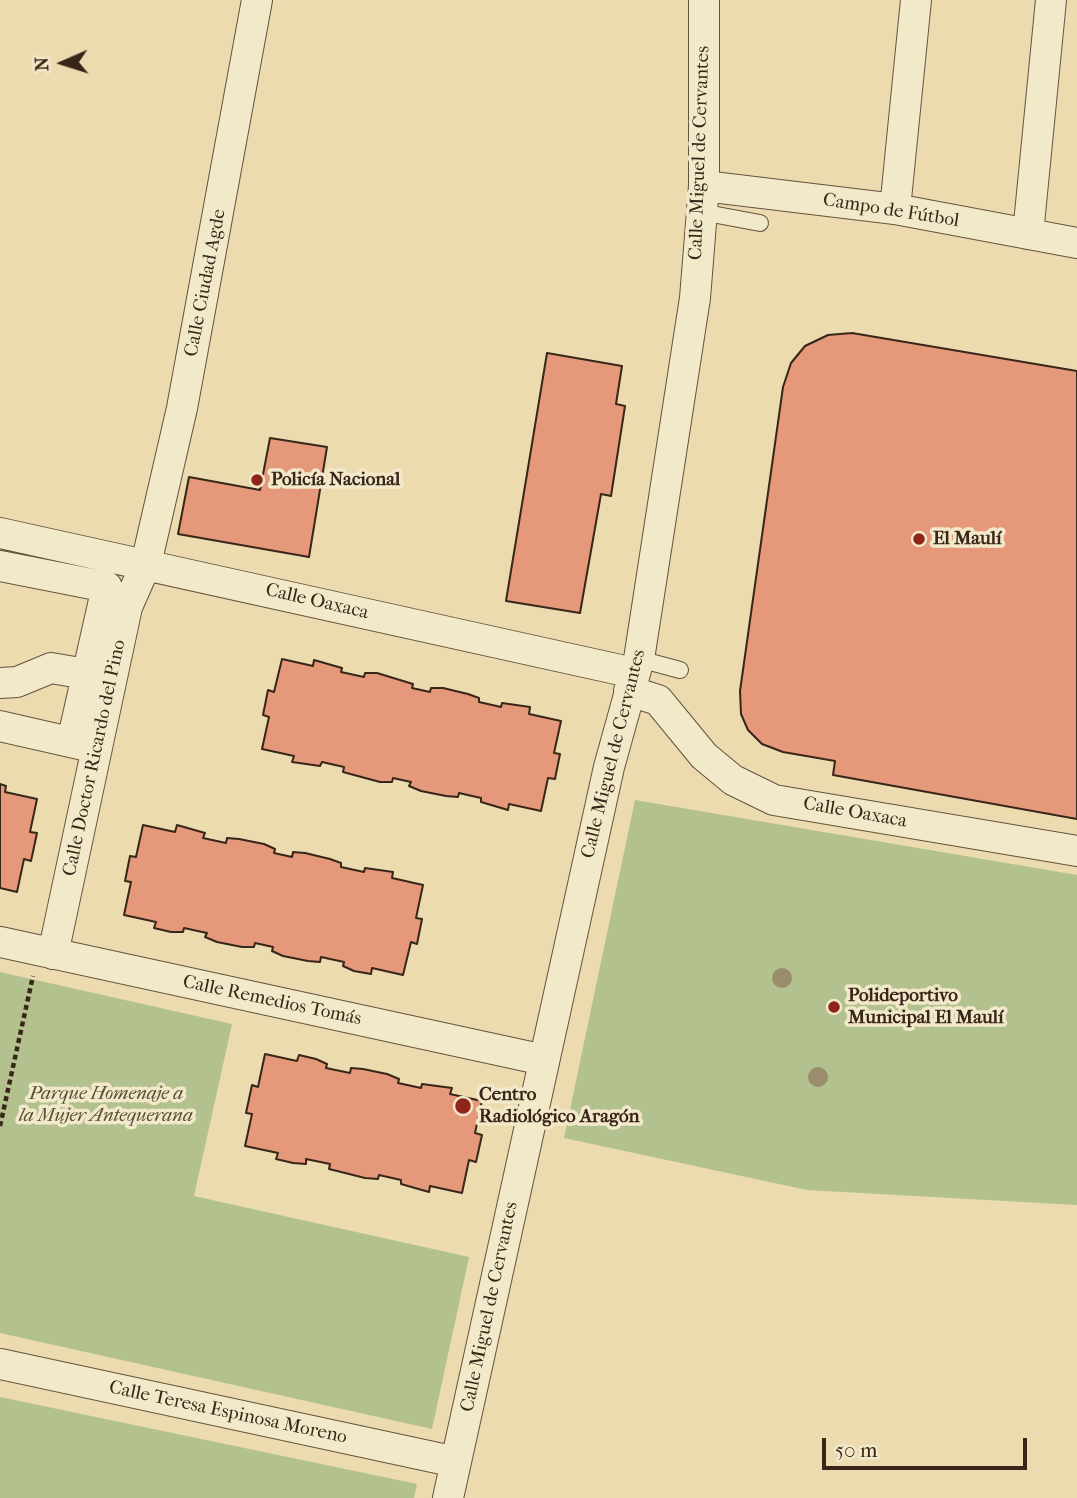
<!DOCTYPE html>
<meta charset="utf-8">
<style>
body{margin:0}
#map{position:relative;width:1077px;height:1498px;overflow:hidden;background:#ebdbae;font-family:"IM FELL French Canon",serif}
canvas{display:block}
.north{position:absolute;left:28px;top:28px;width:70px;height:70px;-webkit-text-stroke:5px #f2e8ca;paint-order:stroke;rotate:267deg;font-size:19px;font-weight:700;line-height:28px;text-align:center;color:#382619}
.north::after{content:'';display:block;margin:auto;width:24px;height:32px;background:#382619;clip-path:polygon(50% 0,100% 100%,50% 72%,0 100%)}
.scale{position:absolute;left:822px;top:1438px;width:205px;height:32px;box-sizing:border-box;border:4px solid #382619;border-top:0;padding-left:9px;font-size:21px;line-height:24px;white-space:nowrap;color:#382619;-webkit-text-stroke:5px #f2e8ca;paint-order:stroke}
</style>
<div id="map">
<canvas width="1077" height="1498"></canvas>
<div class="north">N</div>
<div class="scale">50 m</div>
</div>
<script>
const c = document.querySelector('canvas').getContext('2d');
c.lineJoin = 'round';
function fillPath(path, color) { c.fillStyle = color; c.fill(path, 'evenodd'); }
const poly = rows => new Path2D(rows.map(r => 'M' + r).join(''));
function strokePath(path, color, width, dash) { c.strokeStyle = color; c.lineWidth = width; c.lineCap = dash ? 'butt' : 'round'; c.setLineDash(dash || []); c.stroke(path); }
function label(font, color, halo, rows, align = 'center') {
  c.font = font + ' "IM FELL French Canon",serif'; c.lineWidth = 7; c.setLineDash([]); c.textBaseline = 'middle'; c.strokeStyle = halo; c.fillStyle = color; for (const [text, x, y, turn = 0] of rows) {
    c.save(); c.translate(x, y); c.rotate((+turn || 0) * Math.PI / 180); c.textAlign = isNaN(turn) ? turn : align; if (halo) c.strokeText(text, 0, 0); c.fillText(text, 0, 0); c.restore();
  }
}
fillPath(poly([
 [635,800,1077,875,1077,1205,807,1190,564,1138],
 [0,972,232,1024,194,1196,469,1257,432,1429,0,1333],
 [0,1397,417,1484,414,1498,0,1498]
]), '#b2c18e');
const building = poly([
 [852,333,1077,371,1077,819,833,775,835,761,783,752,762,744,748,730,741,714,740,691,783,387,791,363,805,346,828,335,852,333],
 [547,353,622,366,616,404,625,406,611,496,601,494,580,613,506,601,547,353],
 [270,438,327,447,309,557,178,534,189,477,260,490,270,438],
 [282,659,313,666,314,660,342,668,341,672,364,677,365,673,377,673,413,684,412,688,430,692,431,688,443,688,468,694,479,698,479,702,501,707,502,703,530,707,529,714,561,721,554,753,560,754,555,779,548,778,541,811,509,804,508,810,481,802,481,798,459,793,458,797,446,796,421,791,409,786,411,782,393,778,392,782,380,782,343,772,344,767,322,762,320,766,292,762,294,756,262,749,269,717,263,715,268,690,274,692,282,659],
 [0,784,6,786,5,792,37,799,30,832,37,833,31,861,24,859,17,892,0,888,0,784],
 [143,825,175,832,177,825,205,833,203,838,226,843,227,838,239,839,264,844,275,849,274,853,292,857,293,852,305,853,330,859,341,863,341,867,364,872,365,868,393,872,392,878,423,885,416,918,422,919,417,944,411,942,403,975,372,968,371,974,354,971,343,966,344,962,321,957,320,962,308,961,283,956,272,951,273,947,255,943,254,947,242,947,217,942,205,937,207,933,184,928,183,932,171,932,154,928,156,922,124,915,131,882,125,881,130,856,136,857,143,825],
 [265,1054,297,1061,299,1055,316,1059,327,1064,326,1068,350,1073,351,1068,363,1069,387,1074,399,1079,398,1083,421,1088,422,1084,452,1088,450,1094,482,1101,475,1133,482,1135,476,1162,469,1160,462,1193,430,1186,429,1192,401,1184,401,1180,379,1175,378,1179,365,1178,329,1169,330,1164,306,1159,306,1164,293,1163,276,1159,278,1153,245,1146,252,1114,246,1113,252,1085,258,1087,265,1054]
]);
fillPath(building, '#e5987a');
strokePath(building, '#382619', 2);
const lane = poly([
 [701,212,760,223],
 [639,659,680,670]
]);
const street = poly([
 [704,186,895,209,1077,243],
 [895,209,916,0],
 [1028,234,1051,0],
 [0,533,634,673],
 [0,566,107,587,72,742],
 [0,683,17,682,51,668,98,676],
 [629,691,658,700,704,756,733,780,774,800,1077,851],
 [0,726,83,745],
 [0,942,544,1060],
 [53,954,127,607,146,564,182,408,257,0],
 [0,1364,456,1462],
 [448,1498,609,767,639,659,695,298,704,186,704,0]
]);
strokePath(lane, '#65533e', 18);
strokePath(street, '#65533e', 32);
strokePath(poly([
 [0,1126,33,976]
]), '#382619', 4.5, [5, 3.5]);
strokePath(lane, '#f2e8ca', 16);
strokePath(street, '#f2e8ca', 30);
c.fillStyle = '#998d6c';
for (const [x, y] of [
 [782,978],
 [818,1077]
]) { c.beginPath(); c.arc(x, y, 10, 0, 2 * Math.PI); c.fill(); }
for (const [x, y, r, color] of [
 [257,480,7,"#8f2418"],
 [919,539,7,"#8f2418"],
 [834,1007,7,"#8f2418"],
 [463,1106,9,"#8f2418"]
]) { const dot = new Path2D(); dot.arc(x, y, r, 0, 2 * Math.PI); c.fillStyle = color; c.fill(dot); strokePath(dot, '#f2e8ca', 2.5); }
label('19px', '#382619', '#f2e8ca', [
 ["Calle Miguel de Cervantes",700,153,-88],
 ["Campo de Fútbol",891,211,9],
 ["Calle Ciudad Agde",206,283,-79],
 ["Calle Oaxaca",317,602,13],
 ["Calle Miguel de Cervantes",614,754,-76],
 ["Calle Doctor Ricardo del Pino",95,758,-78],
 ["Calle Oaxaca",855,813,10],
 ["Calle Remedios Tomás",272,1001,12],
 ["Calle Miguel de Cervantes",490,1307,-78],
 ["Calle Teresa Espinosa Moreno",228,1413,12]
]);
label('bold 19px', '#382619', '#f2e8ca', [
 ["Policía Nacional",271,480],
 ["El Maulí",933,539],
 ["Polideportivo",848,996],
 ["Municipal El Maulí",848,1018],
 ["Centro",479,1095],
 ["Radiológico Aragón",479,1117]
], 'left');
label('italic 19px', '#564d36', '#f2e8ca', [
 ["Parque Homenaje a",106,1094],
 ["la Mujer Antequerana",106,1116]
]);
</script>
